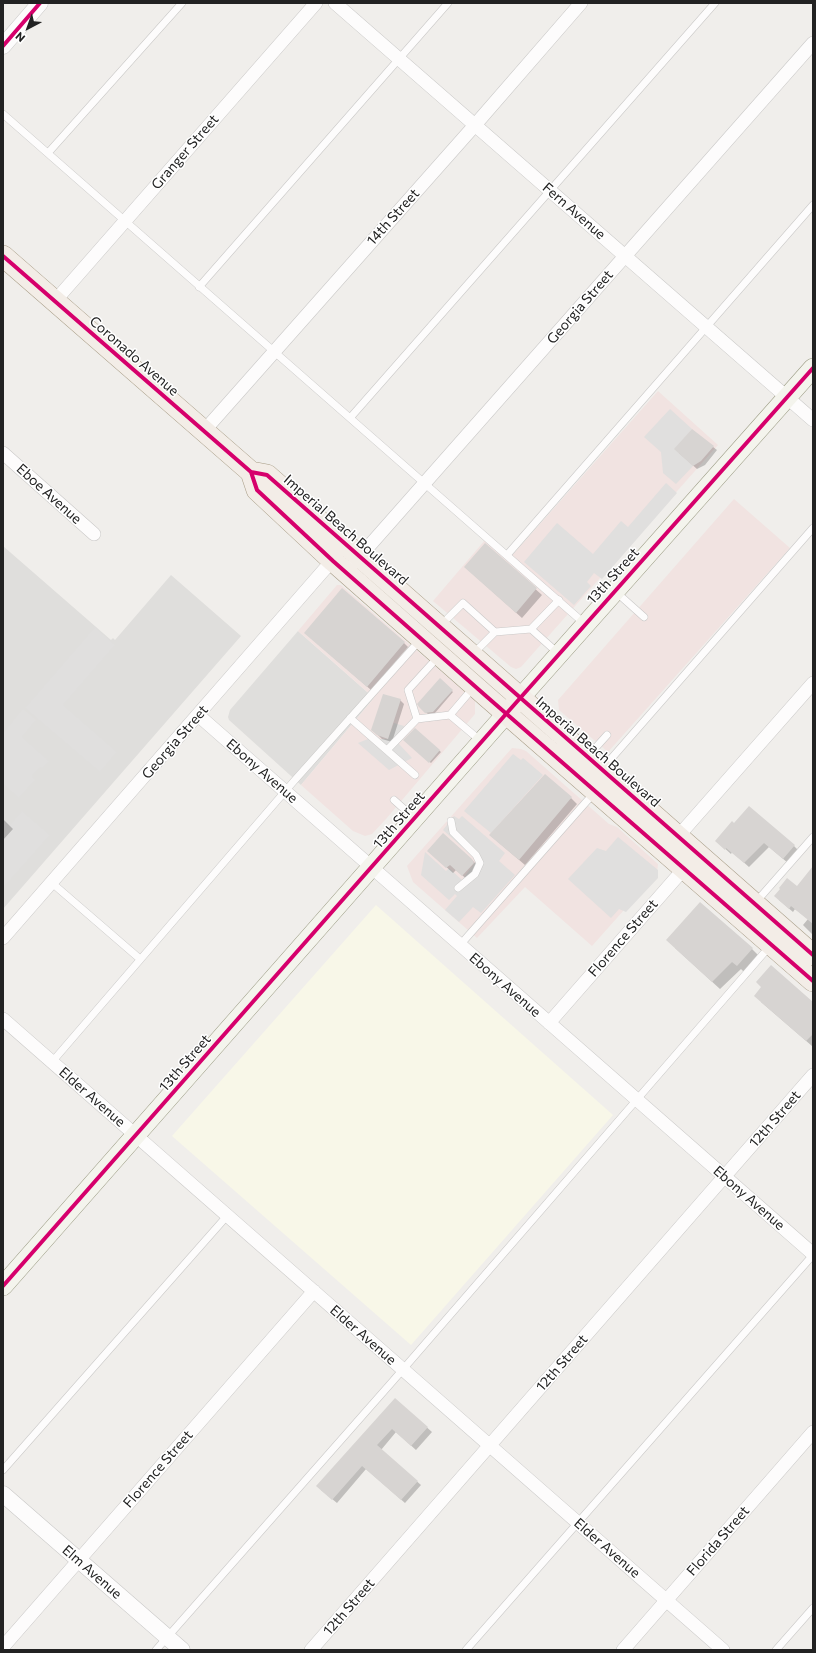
<!DOCTYPE html>
<style>
body{margin:0}
#map{position:relative;width:816px;height:1653px;overflow:hidden;background:#f0eeeb;font-family:Commissioner,sans-serif}
canvas{display:block}
.frame{position:absolute;inset:0;border:4px solid #222;pointer-events:none}
.north{position:absolute;left:8px;top:8px;width:40px;height:40px;-webkit-text-stroke:3px #fff;paint-order:stroke;rotate:221deg;font-size:11px;font-weight:700;line-height:16px;text-align:center;color:#222}
.north::after{content:'';display:block;margin:auto;width:14px;height:18px;background:#222;clip-path:polygon(50% 0,100% 100%,50% 72%,0 100%)}
</style>
<div id="map">
<canvas width="816" height="1653"></canvas>
<div class="frame"></div>
<div class="north">N</div>
</div>
<script>
const c = document.querySelector('canvas').getContext('2d');
c.lineJoin = 'round';
function fillPath(path, color) { c.fillStyle = color; c.fill(path, 'evenodd'); }
const poly = rows => new Path2D(rows.map(r => 'M' + r).join(''));
function strokePath(path, color, width, dash) { c.strokeStyle = color; c.lineWidth = width; c.lineCap = dash ? 'butt' : 'round'; c.setLineDash(dash || []); c.stroke(path); }
function label(font, color, halo, rows, align = 'center') {
  c.font = font + ' Commissioner,sans-serif'; c.lineWidth = 3; c.setLineDash([]); c.textBaseline = 'middle'; c.strokeStyle = halo; c.fillStyle = color; for (const [text, x, y, turn = 0] of rows) {
    c.save(); c.translate(x, y); c.rotate((+turn || 0) * Math.PI / 180); c.textAlign = isNaN(turn) ? turn : align; if (halo) c.strokeText(text, 0, 0); c.fillText(text, 0, 0); c.restore();
  }
}
fillPath(poly([
 [3,546,111,640,113,638,115,640,171,575,241,636,3,909],
 [298,631,374,698,301,785,229,720,228,717,230,710]
]), '#dfdedc');
fillPath(poly([
 [658,391,718,445,521,667,516,669,511,667,433,601,485,540,508,560],
 [734,499,790,548,608,752,559,710,558,700],
 [337,585,341,585,475,701,475,714,386,819,372,834,365,836,353,831,301,785,374,698,298,631],
 [512,748,521,749,526,751,609,824,617,827,658,864,657,873,592,946,525,887,477,938,413,882,407,866]
]), '#f1e3e1');
fillPath(poly([
 [376,905,613,1115,411,1345,172,1136]
]), '#f8f7e8');
fillPath(poly([
 [670,409,692,429,675,449,693,466,676,484,663,473,661,452,644,437],
 [666,483,677,493,602,579,594,573,587,582,591,586,574,605,524,562,557,523,593,554,621,521,628,527],
 [95,627,115,645,63,705,117,752,100,772,25,708],
 [23,709,36,720,22,737,49,761,42,768,40,767,32,776,35,780,19,798,3,784,3,733],
 [394,723,404,726,399,744,412,758,389,770,358,743,368,739,388,739],
 [513,754,521,760,523,758,543,775,491,833,464,811],
 [22,811,50,835,3,888,3,833],
 [454,816,459,819,462,816,505,853,499,861,515,875,481,913,473,907,459,922,445,910,457,896,455,894,449,900,421,875,425,852,446,871,449,868,462,880,477,860,443,830],
 [618,837,658,870,658,878,626,912,619,909,611,918,568,879,597,848,606,851]
]), '#e0dfde');
fillPath(poly([
 [692,431,717,450,705,465,697,469,679,453],
 [485,544,542,595,522,618,465,567],
 [309,636,404,643,408,647,371,690],
 [440,680,453,692,435,713,428,714,419,706],
 [400,700,404,704,392,742,382,739,376,733],
 [415,730,441,752,431,763,405,740],
 [571,798,577,804,525,865,490,835],
 [3,819,13,829,3,840],
 [734,824,794,846,799,851,788,863,769,847,749,867,732,852,731,854,721,845],
 [434,856,472,860,478,866,469,881,456,870,453,873],
 [813,868,813,935,803,925,808,919,795,909,793,912,779,900,797,887],
 [675,948,752,949,760,957,745,973,741,969,720,989],
 [761,1002,813,1003,813,1046,812,1046],
 [395,1399,432,1432,416,1450,396,1432,381,1450,421,1485,405,1503,366,1469,337,1503,321,1490]
]), '#0003');
fillPath(poly([
 [692,429,714,446,701,461,693,466,674,449],
 [485,543,537,588,516,613,464,567],
 [342,588,405,642,367,687,304,633],
 [440,678,453,690,433,712,425,713,419,707,417,704],
 [383,694,401,699,388,739,377,735,371,730],
 [415,728,440,750,429,763,403,740],
 [545,774,572,797,519,860,489,835],
 [749,806,795,845,783,859,764,843,744,863,726,848,725,850,715,841,732,821,734,823],
 [443,833,472,859,474,863,462,876,450,865,446,868,427,851],
 [813,866,813,924,791,906,789,909,774,896,780,889,779,888,787,878,797,886],
 [700,902,753,948,737,966,732,962,712,982,666,940],
 [771,965,813,1002,813,1034,806,1041,754,996,761,987,756,982],
 [395,1398,428,1427,411,1446,392,1429,377,1445,418,1481,401,1500,362,1466,332,1500,316,1486]
]), '#d7d4d2');
const service = poly([
 [3,114,585,624],
 [48,153,182,3],
 [199,287,448,3],
 [350,418,715,3],
 [507,555,813,205],
 [616,592,644,617],
 [441,625,463,603,495,632],
 [531,629,559,654],
 [473,654,495,632,531,629,559,600],
 [450,715,482,742],
 [350,718,415,775],
 [417,719,450,715,473,688],
 [387,750,417,719,408,690,438,657],
 [589,755,607,735],
 [603,768,813,528],
 [394,800,413,817],
 [451,821,453,832,476,855,480,863,475,874,458,888],
 [52,883,140,959],
 [756,902,813,837],
 [460,945,594,793],
 [52,1062,294,781,420,640],
 [3,1470,227,1216],
 [156,1650,392,1382,770,946],
 [466,1650,813,1255],
 [776,1650,813,1608]
]);
const minor = poly([
 [335,3,813,420],
 [55,301,316,3],
 [204,431,475,125,581,3],
 [3,453,94,534],
 [355,562,813,43],
 [198,715,813,1254],
 [674,841,813,683],
 [3,938,337,555],
 [3,1019,723,1650],
 [549,1023,689,863],
 [3,1647,314,1291],
 [311,1650,813,1075],
 [623,1650,813,1432]
]);
const tertiary = poly([
 [3,46,40,3],
 [3,1494,182,1650]
]);
const secondary = poly([
 [3,1286,506,714,813,368]
]);
const primary = poly([
 [3,256,251,472,267,475,813,955],
 [251,472,257,490,333,561,486,696,813,981]
]);
strokePath(service, '#c9c8c7', 8);
strokePath(minor, '#c9c8c7', 14);
strokePath(tertiary, '#c9c8c7', 17);
strokePath(secondary, '#999a82', 20);
strokePath(primary, '#a79c86', 22);
strokePath(service, '#fdfcfc', 7);
strokePath(minor, '#fdfcfc', 13);
strokePath(tertiary, '#fdfcfc', 16);
strokePath(secondary, '#f4f4ed', 19);
strokePath(primary, '#f3ede7', 21);
strokePath(poly([
 [3,46,40,3],
 [3,256,251,472,267,475,813,955],
 [251,472,257,490,333,561,486,696,813,981],
 [3,1286,506,714,813,368]
]), '#d6006c', 4);
label('14px', '#222', '#fff', [
 ["Granger Street",185,152,-49],
 ["Fern Avenue",574,211,41],
 ["14th Street",393,217,-48],
 ["Georgia Street",580,307,-49],
 ["Coronado Avenue",134,356,41],
 ["Eboe Avenue",49,494,42],
 ["Imperial Beach Boulevard",346,530,41],
 ["13th Street",613,576,-48],
 ["Georgia Street",175,742,-49],
 ["Imperial Beach Boulevard",598,752,41],
 ["Ebony Avenue",262,771,41],
 ["13th Street",399,820,-49],
 ["Florence Street",623,938,-49],
 ["Ebony Avenue",505,985,41],
 ["13th Street",185,1063,-49],
 ["Elder Avenue",92,1097,41],
 ["12th Street",775,1119,-49],
 ["Ebony Avenue",749,1198,41],
 ["Elder Avenue",363,1335,41],
 ["12th Street",562,1363,-49],
 ["Florence Street",158,1469,-49],
 ["Florida Street",718,1541,-49],
 ["Elder Avenue",607,1548,41],
 ["Elm Avenue",92,1572,41],
 ["12th Street",349,1607,-49]
]);
</script>
